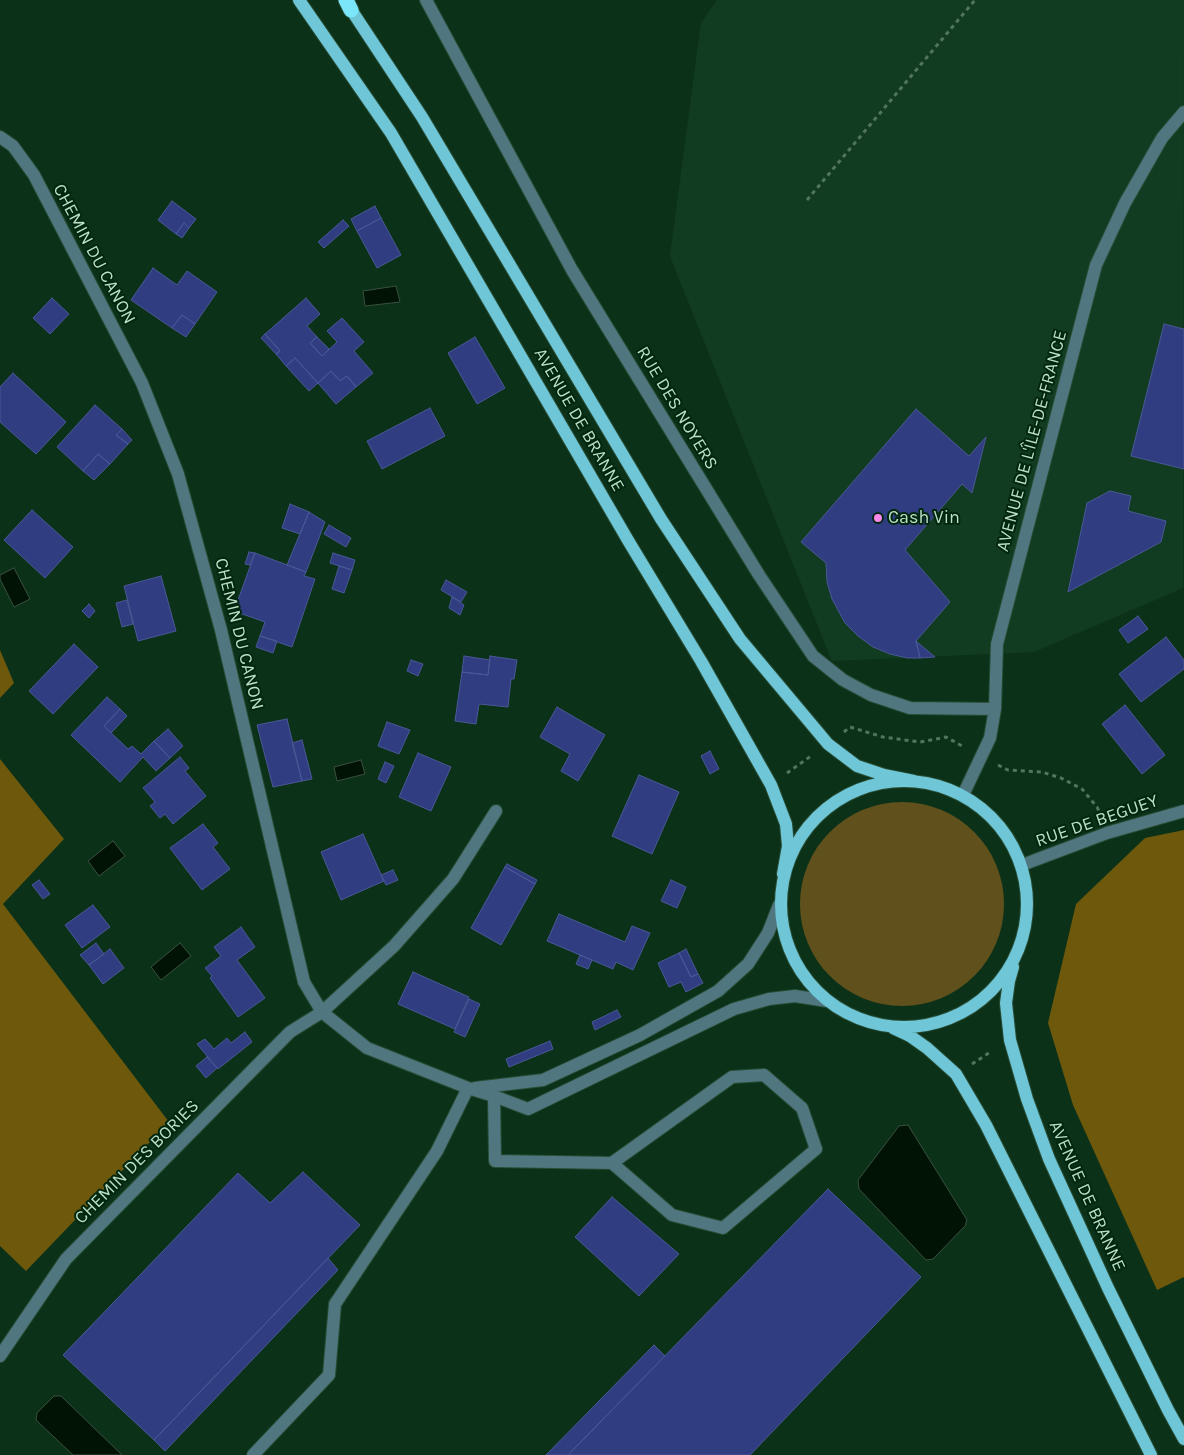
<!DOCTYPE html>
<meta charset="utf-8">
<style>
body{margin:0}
canvas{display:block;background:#0c3119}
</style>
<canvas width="1184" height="1455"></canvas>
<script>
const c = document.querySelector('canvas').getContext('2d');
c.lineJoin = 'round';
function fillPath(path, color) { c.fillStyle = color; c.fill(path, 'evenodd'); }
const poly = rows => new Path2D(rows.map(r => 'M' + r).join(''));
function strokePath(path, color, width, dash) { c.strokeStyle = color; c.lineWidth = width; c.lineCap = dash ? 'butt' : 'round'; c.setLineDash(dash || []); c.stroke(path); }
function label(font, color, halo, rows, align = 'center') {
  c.font = font + ' Karla,sans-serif'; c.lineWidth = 4; c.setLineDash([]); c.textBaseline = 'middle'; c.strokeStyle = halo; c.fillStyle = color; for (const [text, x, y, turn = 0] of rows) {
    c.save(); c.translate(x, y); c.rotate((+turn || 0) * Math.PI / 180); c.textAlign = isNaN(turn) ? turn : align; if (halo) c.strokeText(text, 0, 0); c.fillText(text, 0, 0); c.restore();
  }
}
fillPath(poly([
 [717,0,1184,0,1183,588,1034,652,832,661,670,256,701,23]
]), '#123c21');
fillPath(poly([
 '800 904a102 102 0 1 1 204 0a102 102 0 1 1-204 0Z'
]), '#60501b');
fillPath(poly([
 [0,650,14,683,0,698],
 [0,759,64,839,3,904,169,1122,26,1271,0,1246],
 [1184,830,1184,1277,1157,1290,1073,1105,1048,1023,1076,904,1145,838]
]), '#6d580c');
const water = poly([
 [396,286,400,302,365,306,363,291,396,286],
 [14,568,30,599,14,607,0,579,0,575,14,568],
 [361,760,365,774,337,781,334,767,361,760],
 [113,841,125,856,99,876,88,861,113,841],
 [180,943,191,956,161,980,151,967,180,943],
 [908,1125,967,1220,965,1226,933,1259,926,1260,859,1189,858,1180,899,1126,908,1125],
 [54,1396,61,1396,122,1455,73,1455,36,1420,37,1413,54,1396]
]);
fillPath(water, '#001305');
strokePath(water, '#39503f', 1);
const building = poly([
 [172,201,196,219,189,228,184,223,176,234,158,220,172,201],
 [375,206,381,218,357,231,351,219,375,206],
 [381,218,401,255,377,268,357,231,381,218],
 [343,220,349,226,324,248,318,242,343,220],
 [184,223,189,228,182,238,176,234,184,223],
 [153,268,177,285,187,271,217,292,195,324,182,315,172,328,131,300,153,268],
 [52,298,69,314,50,334,33,318,52,298],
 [306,298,320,314,307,326,317,337,310,343,322,356,337,342,327,331,342,318,364,342,354,351,373,373,356,387,347,376,340,381,331,371,318,383,295,358,286,366,276,354,280,351,265,334,306,298],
 [182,315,195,324,186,337,172,328,182,315],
 [1164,324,1184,329,1184,469,1131,456,1164,324],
 [265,334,280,351,276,354,261,338,265,334],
 [317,337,329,349,322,356,310,343,317,337],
 [475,337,505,388,477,404,448,353,475,337],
 [295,358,318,383,309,391,286,366,295,358],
 [331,371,340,381,347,376,356,387,336,404,318,383,331,371],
 [13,373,66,422,36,454,0,422,0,387,13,373],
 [95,405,122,429,116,435,128,444,110,464,98,454,83,471,57,447,95,405],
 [430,408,445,436,382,469,367,441,430,408],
 [916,409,969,456,986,437,972,493,962,484,905,550,950,602,916,641,920,658,907,658,890,654,873,647,858,636,845,623,832,599,827,582,826,563,801,542,916,409],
 [122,429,132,440,128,444,116,435,122,429],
 [98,454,110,464,94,480,83,471,98,454],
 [1110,491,1131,496,1128,511,1166,521,1161,542,1068,592,1087,503,1110,491],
 [290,504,309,512,300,534,282,528,290,504],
 [32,510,73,547,45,578,4,540,32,510],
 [309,512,325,522,306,572,287,565,309,512],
 [329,525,351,538,346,547,324,534,329,525],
 [249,552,255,553,250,565,245,564,249,552],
 [255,553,306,572,304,576,315,579,292,647,260,636,265,622,234,611,255,553],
 [333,553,355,560,352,570,330,563,333,553],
 [339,566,352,570,344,593,332,589,339,566],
 [161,576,176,631,138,641,124,586,161,576],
 [446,580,467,592,461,602,441,590,446,580],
 [452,597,464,605,460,615,449,608,452,597],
 [127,600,133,624,122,627,116,603,127,600],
 [89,604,95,611,89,618,82,611,89,604],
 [1138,616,1148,629,1128,643,1119,630,1138,616],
 [260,636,277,641,273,653,256,647,260,636],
 [1166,637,1184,660,1184,669,1141,702,1119,674,1166,637],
 [916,641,935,657,920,658,916,641],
 [74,644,98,667,53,714,29,691,74,644],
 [464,656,490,660,488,675,462,672,464,656],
 [490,656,517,660,514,679,511,679,508,707,479,704,476,724,455,721,462,672,488,675,490,656],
 [411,660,423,664,418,676,407,671,411,660],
 [107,697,120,709,104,726,128,749,132,746,141,754,154,741,170,758,156,771,143,757,120,782,71,735,107,697],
 [1125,705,1165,755,1142,774,1102,724,1125,705],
 [557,707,605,735,578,781,561,771,570,754,540,737,557,707],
 [120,709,127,716,111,733,104,726,120,709],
 [287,719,302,781,273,787,257,725,287,719],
 [387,722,410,730,399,754,378,746,387,722],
 [168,729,183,746,170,758,154,741,168,729],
 [302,740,312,779,302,781,292,743,302,740],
 [710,751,719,769,710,774,701,756,710,751],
 [418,753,451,767,431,811,399,797,418,753],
 [180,757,189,768,185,771,206,796,173,824,165,814,160,818,150,806,155,802,143,788,180,757],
 [385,762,394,766,386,783,378,779,385,762],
 [639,775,679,792,652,854,612,836,639,775],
 [203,824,218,843,213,847,230,869,202,890,170,848,203,824],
 [363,834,384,881,341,900,321,852,363,834],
 [507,864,537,880,535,884,505,867,507,864],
 [505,867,535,884,501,945,471,928,505,867],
 [393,870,398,880,386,885,381,875,393,870],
 [39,880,50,894,43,899,32,885,39,880],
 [671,880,686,887,677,908,661,901,671,880],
 [93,905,110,927,82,948,65,925,93,905],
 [559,914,625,942,632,926,650,933,633,970,616,962,613,969,547,941,559,914],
 [241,927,255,947,237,960,265,998,238,1017,210,978,212,976,205,968,221,956,214,947,241,927],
 [96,943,104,954,89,965,80,955,96,943],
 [110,949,124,968,103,984,89,965,110,949],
 [686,949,698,974,691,977,679,953,686,949],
 [679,953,691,977,698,974,703,983,686,992,681,982,669,987,658,963,679,953],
 [580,955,592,960,588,969,576,964,580,955],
 [413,972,469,997,455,1029,398,1004,413,972],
 [469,999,480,1004,465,1037,454,1032,469,999],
 [617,1010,621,1017,595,1030,592,1022,617,1010],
 [245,1032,252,1042,218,1069,197,1044,205,1039,214,1049,227,1038,231,1043,245,1032],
 [550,1041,553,1049,509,1067,506,1059,550,1041],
 [207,1057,217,1068,206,1078,196,1066,207,1057],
 [303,1172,360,1225,154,1440,63,1355,238,1173,270,1203,303,1172],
 [828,1189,921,1277,750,1455,568,1455,828,1189],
 [612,1197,679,1254,639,1296,575,1237,612,1197],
 [328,1258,338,1270,165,1451,154,1440,328,1258],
 [654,1345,665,1356,568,1455,546,1455,654,1345]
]);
fillPath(building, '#303d80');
strokePath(building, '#495896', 1);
const minor = poly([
 [426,0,572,270,759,575,813,656,843,680,871,695,910,708,995,709],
 [0,137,13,146,34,175,142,383,178,474,221,630,304,982,322,1012,367,1048,468,1088,494,1096,528,1109,734,1009,769,999,795,996,827,1001],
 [963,795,990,738,995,709,997,644,1096,265,1125,203,1162,138,1184,112],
 [1022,865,1107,833,1184,811],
 [475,1088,543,1080,640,1035,718,991,748,964,768,933,779,905],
 [494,1096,495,1161,612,1163,672,1215,723,1228,816,1149,802,1108,764,1075,732,1077,612,1163],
 [0,1356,66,1259,290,1032,322,1012,394,946,453,879,496,811],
 [253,1455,329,1375,335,1304,437,1151,468,1088]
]);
const major = poly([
 [299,0,391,133,629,542,701,661,771,785,786,824,788,846,783,874],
 [346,2,422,117,661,519,740,639,828,744,857,766,884,775,914,781],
 '781 904a123 123 0 1 1 246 0a123 123 0 1 1-246 0Z',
 [1013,967,1009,981,1006,1003,1010,1040,1027,1099,1049,1159,1108,1288,1168,1410,1184,1439],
 [893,1028,910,1036,927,1048,956,1074,986,1125,1151,1455]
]);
const highway = poly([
 [346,0,351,10]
]);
strokePath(minor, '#284d35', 14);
strokePath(major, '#284d35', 14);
strokePath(highway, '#284d35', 17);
strokePath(poly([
 [807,200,975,0],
 [844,732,850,727,883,737,920,742,946,737,964,747],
 [998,765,1008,770,1042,772,1061,778,1082,789,1097,807,1100,813],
 [787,773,811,756],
 [972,1064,992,1051]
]), '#52765d', 3, [4, 4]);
strokePath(minor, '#507780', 12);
strokePath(major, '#6fc6d7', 12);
strokePath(highway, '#7be5fa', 15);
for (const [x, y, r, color] of [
 [878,518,5,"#f888ea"]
]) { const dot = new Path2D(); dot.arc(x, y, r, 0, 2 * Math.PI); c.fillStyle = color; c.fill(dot); strokePath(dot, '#012710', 2); }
label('18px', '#bddfc5', '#012710', [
 ["CHEMIN DU CANON",94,254,62],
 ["RUE DES NOYERS",677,408,59],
 ["AVENUE DE BRANNE",579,420,60],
 ["AVENUE DE L'ÎLE-DE-FRANCE",1032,441,-75],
 ["CHEMIN DU CANON",239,634,76],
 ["RUE DE BEGUEY",1097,821,-19],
 ["CHEMIN DES BORIES",137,1162,-45],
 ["AVENUE DE BRANNE",1087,1196,66]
]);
label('18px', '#bddfc5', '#012710', [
 ["Cash Vin",888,518]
], 'left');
</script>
